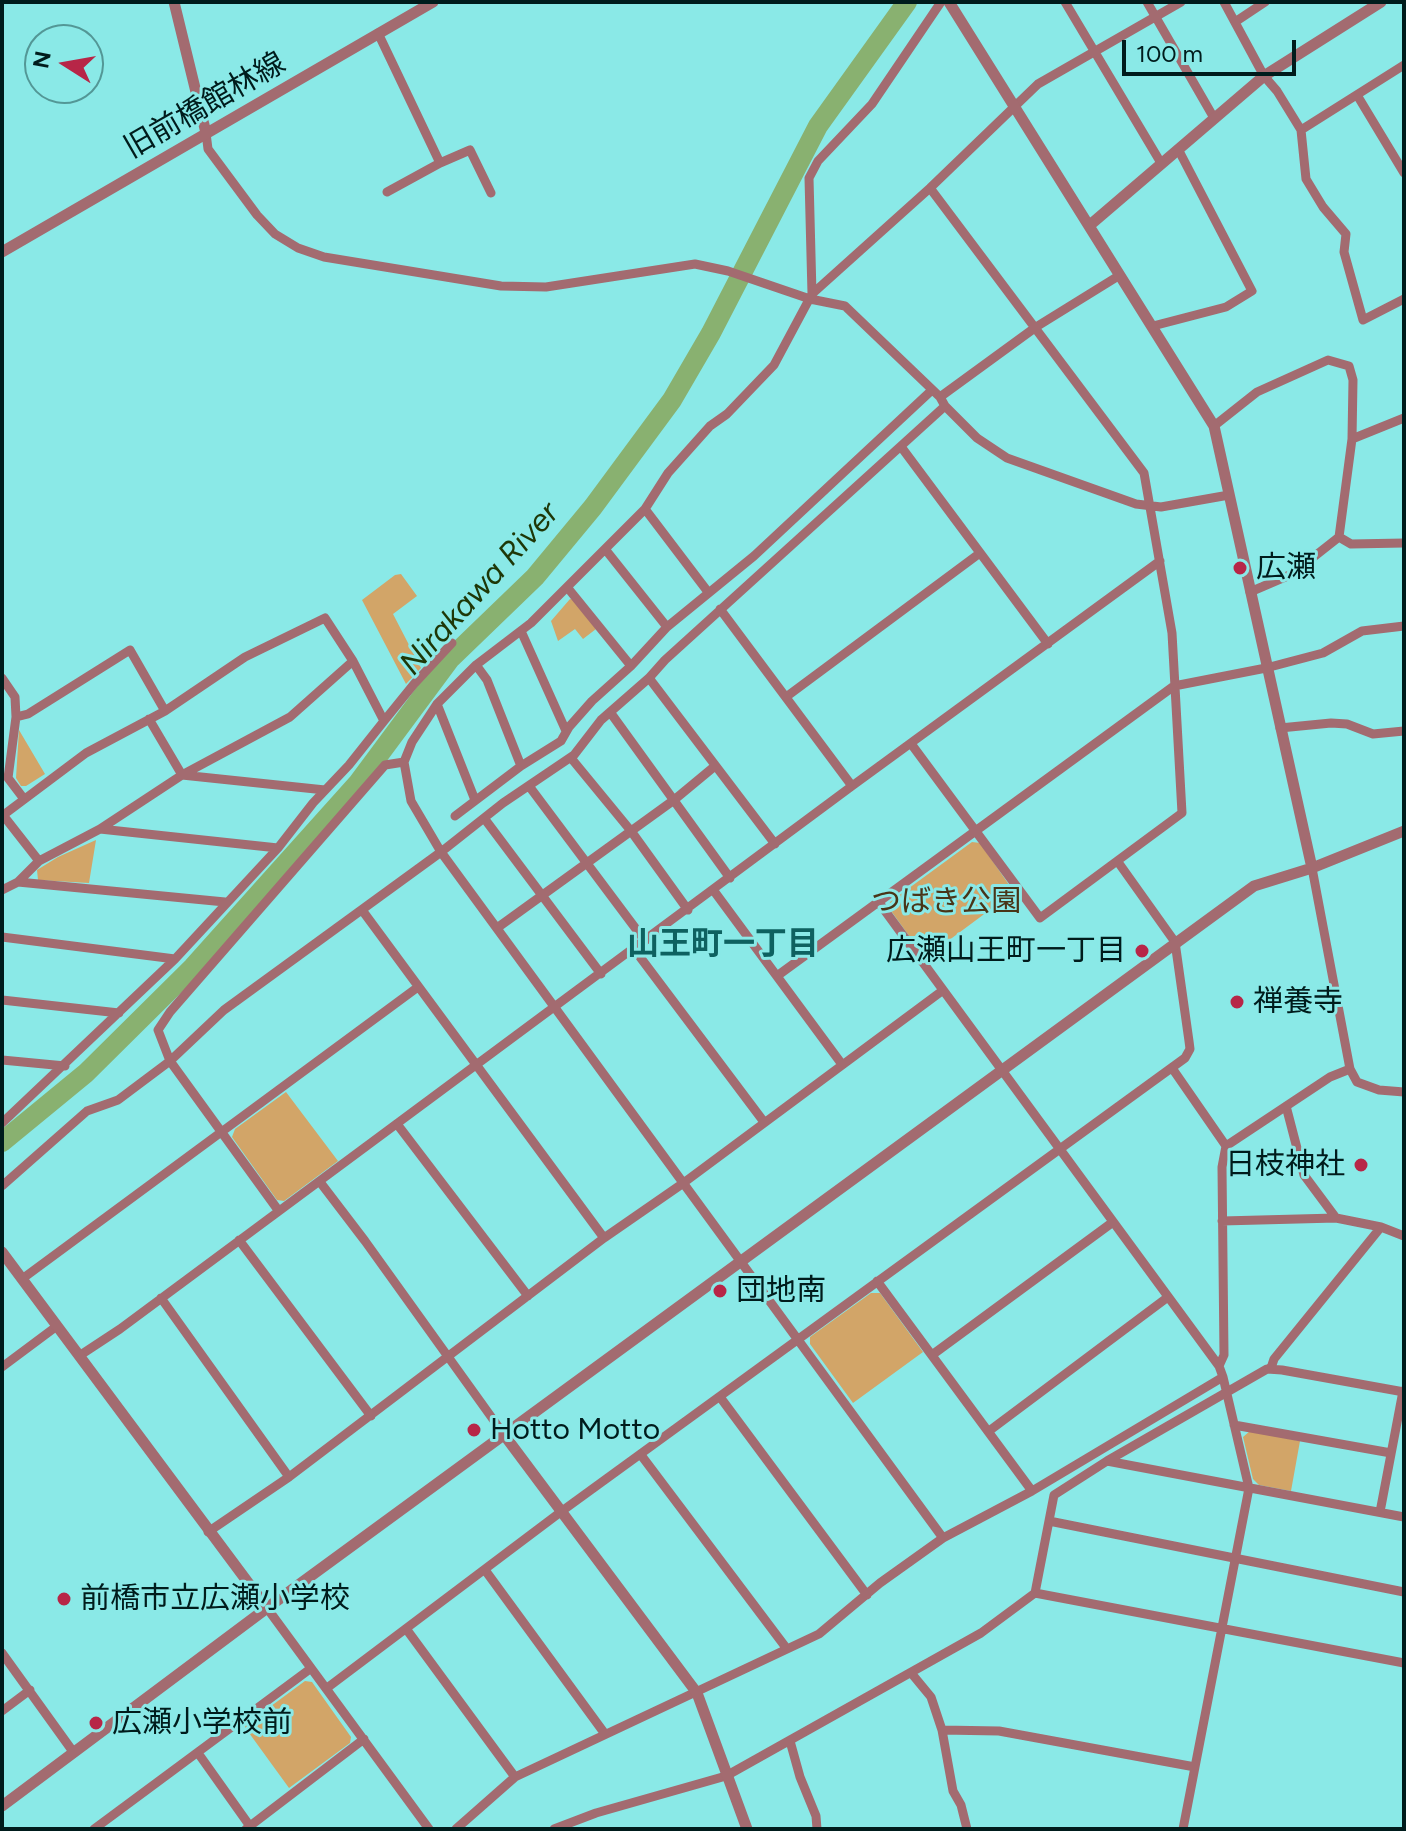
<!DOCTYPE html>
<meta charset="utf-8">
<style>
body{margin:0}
#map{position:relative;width:1406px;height:1831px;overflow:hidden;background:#8ae9e7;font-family:Figtree,sans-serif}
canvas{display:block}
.frame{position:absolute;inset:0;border:4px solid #001c1c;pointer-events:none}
.north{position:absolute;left:24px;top:24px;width:80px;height:80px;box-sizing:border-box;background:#8ae9e7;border:2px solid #539796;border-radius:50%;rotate:281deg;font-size:22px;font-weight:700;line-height:32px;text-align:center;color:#001c1c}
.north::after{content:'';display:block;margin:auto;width:28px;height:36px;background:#b72647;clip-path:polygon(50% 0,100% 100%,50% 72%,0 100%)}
.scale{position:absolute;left:1122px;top:40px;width:174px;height:36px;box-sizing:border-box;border:4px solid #001c1c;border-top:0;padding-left:10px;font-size:24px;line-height:28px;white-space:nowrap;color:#001c1c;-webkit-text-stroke:6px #8ae9e7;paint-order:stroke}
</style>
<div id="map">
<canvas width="1406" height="1831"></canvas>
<div class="frame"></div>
<div class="north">N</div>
<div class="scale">100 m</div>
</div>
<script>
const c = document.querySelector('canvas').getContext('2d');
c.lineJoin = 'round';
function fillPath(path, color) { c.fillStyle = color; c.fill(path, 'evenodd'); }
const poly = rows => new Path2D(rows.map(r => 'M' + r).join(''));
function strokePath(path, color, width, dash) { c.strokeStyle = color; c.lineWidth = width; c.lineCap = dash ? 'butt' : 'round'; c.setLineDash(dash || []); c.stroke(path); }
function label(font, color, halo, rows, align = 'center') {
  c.font = font + ' Figtree,"Noto Sans JP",sans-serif'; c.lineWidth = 6; c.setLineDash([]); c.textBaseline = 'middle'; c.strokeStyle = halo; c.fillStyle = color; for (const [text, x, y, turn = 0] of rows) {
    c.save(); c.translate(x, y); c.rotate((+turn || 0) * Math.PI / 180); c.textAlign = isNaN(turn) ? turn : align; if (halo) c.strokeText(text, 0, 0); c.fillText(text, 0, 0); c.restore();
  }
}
fillPath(poly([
 [401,574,417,596,393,614,421,668,406,684,362,600,395,575],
 [570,599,575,600,596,629,583,639,575,629,558,641,551,621],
 [19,730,45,774,26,786,21,786,16,778],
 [96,840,89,883,38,880,37,870,58,857],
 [972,842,980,843,1014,892,925,958,889,908,890,902],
 [286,1092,338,1161,284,1201,277,1200,232,1137,235,1129],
 [871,1293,880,1293,923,1352,853,1403,810,1344,810,1337],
 [1250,1431,1300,1441,1291,1491,1259,1485,1253,1479,1243,1437],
 [305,1681,312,1682,351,1737,350,1743,289,1788,244,1726]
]), '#d2a568');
strokePath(poly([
 [2,1142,86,1073,193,967,358,783,450,659,535,577,593,507,672,400,711,333,818,126,907,2]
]), '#89b170', 20);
strokePath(poly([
 [941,2,872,104,818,161,809,178,812,294,774,365,727,414,710,426,668,473,645,509,531,623,476,665,437,704,412,742,404,762,411,801,441,852,943,1538],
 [1065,2,1161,163],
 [1147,2,1214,118],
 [1224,2,1264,76,1277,91,1301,130,1306,179,1323,207,1346,234,1344,252,1363,320,1404,299],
 [1235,22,1265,2],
 [378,33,440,163],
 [1357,95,1404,173],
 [1301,130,1404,65],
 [206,133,208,149,257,215,275,234,298,248,324,257,501,286,546,287,695,264,728,271,810,299,845,306,940,397,945,406,977,438,1007,458,1136,504,1161,507,1229,495],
 [387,192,440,163,470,150,491,193],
 [812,294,930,188,1038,84,1181,2],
 [1153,326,1226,307,1252,291,1178,149],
 [940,397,1036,327,1120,275],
 [1214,426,1257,392,1328,360,1349,366,1353,380,1352,439,1339,537,1292,574,1250,592],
 [1352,439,1404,418],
 [902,448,1048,644],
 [645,509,708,592],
 [1339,537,1351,544,1404,543],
 [605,549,667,627],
 [567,587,631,666],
 [720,609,852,786],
 [521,631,566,731],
 [476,665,487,680,521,766],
 [2,678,15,697,16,717,28,714,130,650,165,711],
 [649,678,775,844],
 [786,697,980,553],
 [437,704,475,800],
 [610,712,730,878],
 [16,717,8,778,24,799],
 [149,719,182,775,325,790],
 [384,721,414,684,452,643],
 [1280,728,1331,723,1347,724,1373,734,1404,731],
 [912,745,1040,918,1182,813,1172,633,1144,473,930,188],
 [571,758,631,831,688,910],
 [529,786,645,941],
 [3,815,39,861],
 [2,816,86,753,165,711,245,657,325,618,353,661,384,721,349,765,313,803,278,848,175,959,2,1123],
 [455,816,521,766,561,741,569,727,592,701,631,666,667,627,754,556,932,390],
 [484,818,601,974],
 [100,829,278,848],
 [1312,868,1350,1069,1357,1082,1379,1090,1404,1092],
 [18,882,225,902],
 [2,890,18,882,39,861,100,829,182,775,290,717,353,661],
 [714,891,841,1063],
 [880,904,1219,1366,1223,1377,1249,1488,1183,1829],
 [362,910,604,1238],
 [497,928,674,800,715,766],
 [2,937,175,959],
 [634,949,764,1122],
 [777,976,1174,686,1266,668,1323,653,1362,631,1404,626],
 [2,1000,119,1013],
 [2,1060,65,1066],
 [1172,1068,1226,1146,1222,1167,1224,1355,1219,1366],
 [1286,1106,1304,1175,1336,1218],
 [397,1124,528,1296],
 [1226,1146,1330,1077,1350,1069],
 [320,1182,365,1241,505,1436],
 [2,1186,87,1111,118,1100,170,1061,224,1010,441,852,503,803,574,755,601,720,649,678,665,660,945,406],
 [278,1210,170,1061,158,1030,170,1012,385,765,404,762],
 [1222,1221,1336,1218,1381,1227,1404,1236],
 [239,1240,371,1416],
 [22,1279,418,987],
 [877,1281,1032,1491],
 [161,1298,289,1477],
 [932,1355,1113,1222],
 [79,1356,120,1329,852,786,1160,561],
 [2,1367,57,1326],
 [1271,1368,1274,1359,1381,1227],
 [720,1397,867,1595],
 [1234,1425,1391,1453],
 [989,1431,1168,1297],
 [641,1455,787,1649],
 [1107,1461,1404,1517],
 [1380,1512,1403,1391],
 [1049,1521,1404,1592],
 [208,1532,289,1477,604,1238,682,1184,942,991],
 [485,1570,605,1734],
 [1035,1593,1404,1663],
 [267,1608,429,1829],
 [407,1630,515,1777],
 [2,1653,74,1753],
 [912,1674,931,1697,942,1730,953,1791,961,1805,967,1829],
 [327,1688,562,1511,1185,1058,1190,1049,1189,1041,1175,942,1118,862],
 [2,1711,30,1690],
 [942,1730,999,1731,1195,1767],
 [790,1741,800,1777,816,1816,817,1829],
 [198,1753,252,1829],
 [94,1829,310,1669],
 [246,1829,364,1739],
 [456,1829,515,1777,819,1634,880,1583,943,1538,1032,1491,1223,1377],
 [554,1829,596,1813,726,1776,981,1633,1035,1593,1054,1495,1107,1461,1267,1369,1282,1370,1404,1392]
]), '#a36b70', 9);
strokePath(poly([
 [174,2,206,133],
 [949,2,1214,426,1312,868],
 [1090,225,1264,76,1381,2],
 [2,252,433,2],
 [2,1252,267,1608],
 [505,1436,697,1693,747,1829],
 [2,1806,267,1608,1254,886,1312,868,1404,831]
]), '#a36b70', 11);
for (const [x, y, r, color] of [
 [1240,568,8,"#b72647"],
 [1142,951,8,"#b72647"],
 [1237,1002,8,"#b72647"],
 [1361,1165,8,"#b72647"],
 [720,1291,8,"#b72647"],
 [474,1430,8,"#b72647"],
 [64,1599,8,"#b72647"],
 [96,1723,8,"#b72647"]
]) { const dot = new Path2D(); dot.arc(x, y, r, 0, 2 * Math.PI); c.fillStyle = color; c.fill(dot); strokePath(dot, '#8ae9e7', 3); }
label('30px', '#001c1c', '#8ae9e7', [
 ["旧前橋館林線",205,106,-30]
]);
label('30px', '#001c1c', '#8ae9e7', [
 ["広瀬",1256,568],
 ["広瀬山王町一丁目",1126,951,"right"],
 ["禅養寺",1253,1002],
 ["日枝神社",1345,1165,"right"],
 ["団地南",736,1291],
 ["Hotto Motto",490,1430],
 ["前橋市立広瀬小学校",80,1599],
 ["広瀬小学校前",112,1723]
], 'left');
label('30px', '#493518', '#8ae9e7', [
 ["つばき公園",946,902]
]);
label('italic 32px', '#1e3707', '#8ae9e7', [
 ["Nirakawa River",480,589,-48]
]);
label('bold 32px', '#0e6160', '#8ae9e7', [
 ["山王町一丁目",723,945]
]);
</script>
